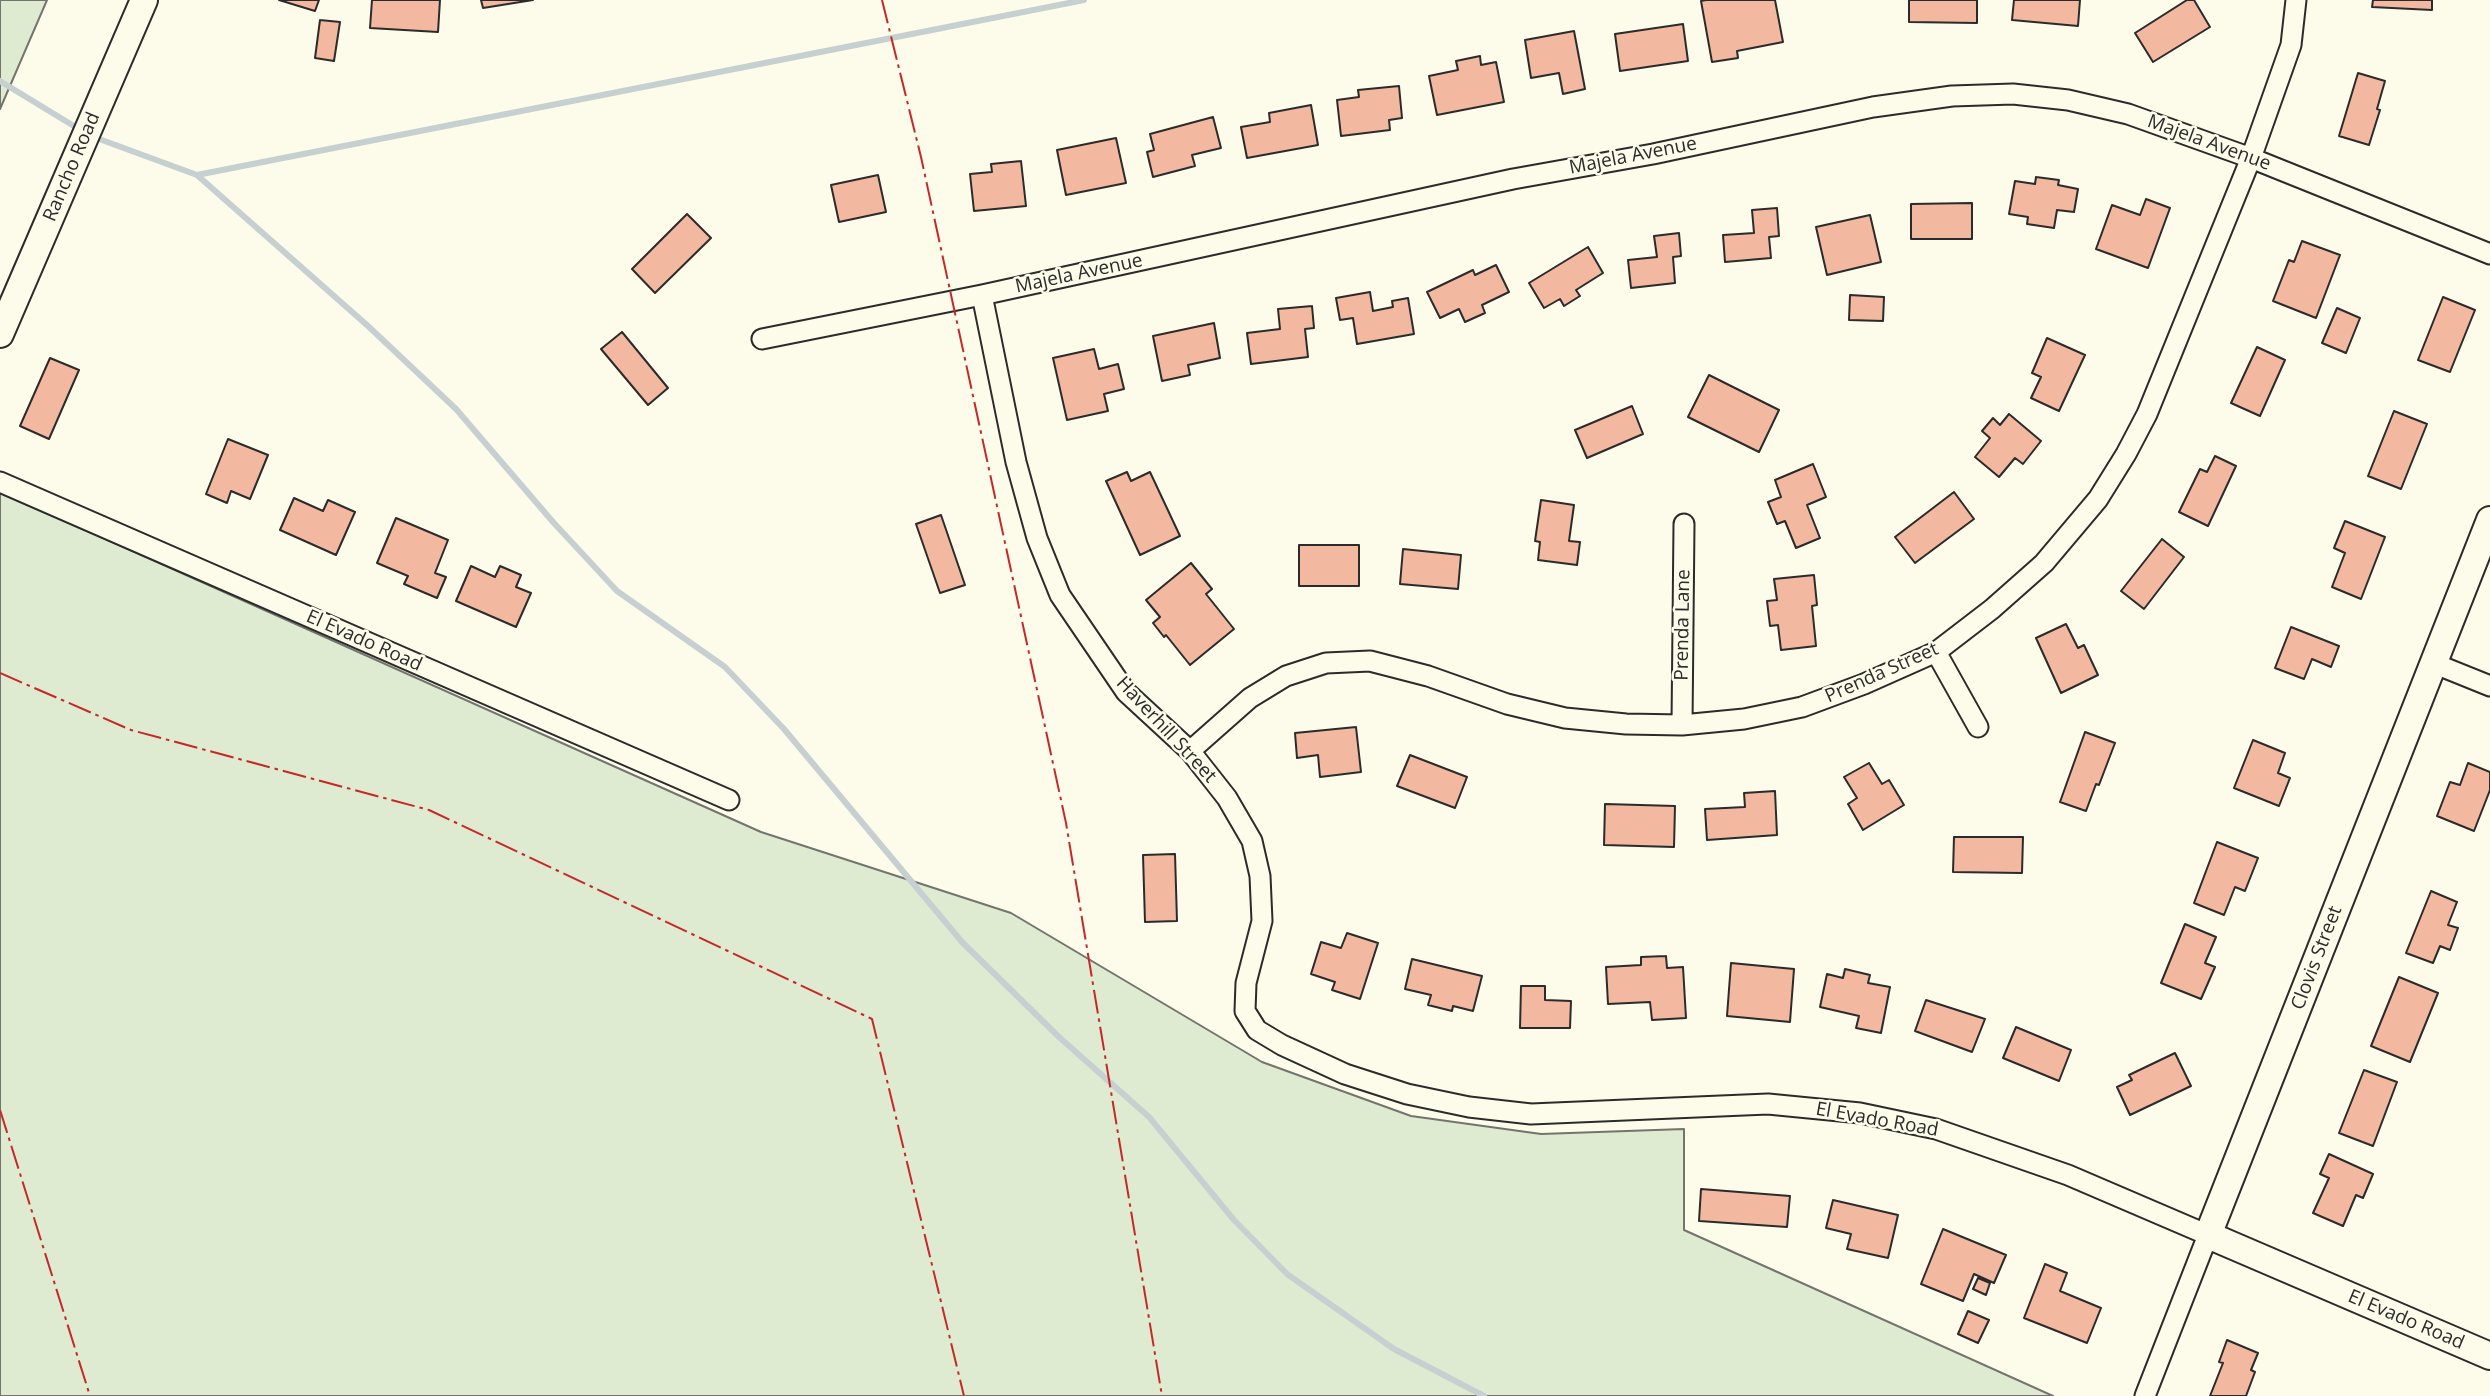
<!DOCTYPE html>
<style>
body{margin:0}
canvas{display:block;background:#fdfbea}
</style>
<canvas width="2490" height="1396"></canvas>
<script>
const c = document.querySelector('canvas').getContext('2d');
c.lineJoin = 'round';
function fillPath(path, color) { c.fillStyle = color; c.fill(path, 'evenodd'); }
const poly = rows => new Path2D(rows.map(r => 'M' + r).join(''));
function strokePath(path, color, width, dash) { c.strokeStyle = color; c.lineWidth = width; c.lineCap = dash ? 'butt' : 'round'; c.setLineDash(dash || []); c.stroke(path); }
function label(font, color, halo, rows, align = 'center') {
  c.font = font + ' "Open Sans",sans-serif'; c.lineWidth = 5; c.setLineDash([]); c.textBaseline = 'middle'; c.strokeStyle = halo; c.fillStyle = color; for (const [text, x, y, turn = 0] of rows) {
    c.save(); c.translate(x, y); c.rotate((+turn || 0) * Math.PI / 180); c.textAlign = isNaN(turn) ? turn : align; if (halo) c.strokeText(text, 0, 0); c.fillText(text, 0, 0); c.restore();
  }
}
const green = poly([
 [0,0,47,0,0,109,0,0],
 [0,492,761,832,1011,913,1262,1062,1411,1116,1541,1134,1684,1129,1684,1230,2053,1396,0,1396,0,492]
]);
fillPath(green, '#deebd1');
strokePath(green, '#74746e', 2);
strokePath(poly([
 [0,81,82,131],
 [91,136,197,175,368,326,456,409,553,522,617,591,725,667,784,729,962,942,1059,1037,1149,1117,1234,1220,1287,1274,1394,1349,1484,1396],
 [197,175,1084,0]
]), '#c7d0d0', 6);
const building = poly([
 [279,0,319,0,315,11,279,0],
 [372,0,440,0,438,32,370,28,372,0],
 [481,0,533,0,483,8,481,0],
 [1706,0,1775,0,1783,42,1737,51,1738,58,1712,62,1701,1,1706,0],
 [1909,0,1977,0,1977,23,1909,22,1909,0],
 [2014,0,2080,0,2078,26,2012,20,2014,0],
 [2187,0,2194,0,2210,27,2153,62,2135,33,2187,0],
 [2373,0,2432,0,2432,10,2372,7,2373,0],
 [320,20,340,22,334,61,315,58,320,20],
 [1683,24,1688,61,1620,71,1615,34,1683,24],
 [1574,31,1585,89,1563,94,1559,73,1531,78,1525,40,1574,31],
 [1480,56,1481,65,1496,62,1504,102,1437,115,1429,76,1458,70,1456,61,1480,56],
 [2358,73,2385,81,2377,109,2380,110,2369,145,2339,136,2358,73],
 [1399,86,1402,118,1389,120,1390,130,1341,136,1337,100,1359,97,1358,90,1399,86],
 [1311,105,1318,145,1247,158,1241,127,1270,122,1269,113,1311,105],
 [1213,117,1221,148,1192,155,1195,166,1153,177,1147,152,1154,150,1150,134,1213,117],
 [1116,138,1126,183,1066,195,1057,150,1116,138],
 [1021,161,1026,206,974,211,970,174,992,172,991,164,1021,161],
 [878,175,886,212,839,222,831,185,878,175],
 [2036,177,2059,180,2058,185,2078,189,2074,212,2057,210,2054,228,2027,224,2028,217,2009,214,2015,181,2035,184,2036,177],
 [2146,199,2170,208,2148,268,2096,249,2112,205,2140,215,2146,199],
 [1972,203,1972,239,1911,239,1911,204,1972,203],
 [1777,208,1779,236,1769,237,1771,258,1725,262,1723,235,1754,233,1752,210,1777,208],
 [687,214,711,238,655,293,632,269,687,214],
 [1870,215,1881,262,1827,275,1816,227,1870,215],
 [1679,233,1681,256,1673,257,1675,283,1631,288,1628,260,1657,257,1654,236,1679,233],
 [2302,241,2340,255,2316,318,2273,301,2289,260,2294,262,2302,241],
 [1588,247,1603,273,1576,290,1580,296,1564,306,1560,299,1544,308,1529,283,1588,247],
 [1496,265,1509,292,1482,305,1485,313,1465,322,1459,309,1440,318,1427,292,1473,270,1475,275,1496,265],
 [1370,292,1373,311,1393,307,1392,301,1408,298,1414,334,1357,344,1353,318,1340,320,1336,298,1370,292],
 [1850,295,1884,297,1883,321,1849,320,1850,295],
 [2443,297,2475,310,2450,372,2418,360,2443,297],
 [1312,306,1314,328,1305,329,1308,357,1251,364,1247,333,1280,329,1278,309,1312,306],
 [2337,308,2360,318,2346,353,2322,343,2337,308],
 [1214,323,1220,358,1188,365,1190,375,1162,381,1153,336,1214,323],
 [622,332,668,388,648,405,601,349,622,332],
 [2047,338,2085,355,2059,411,2031,398,2041,377,2032,373,2047,338],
 [2257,347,2285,360,2260,416,2231,403,2257,347],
 [1094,349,1099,369,1118,364,1124,389,1104,394,1108,411,1067,420,1053,358,1094,349],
 [50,358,79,370,49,439,20,426,50,358],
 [1709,375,1779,410,1759,452,1688,417,1709,375],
 [1632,406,1643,434,1587,458,1575,430,1632,406],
 [2394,411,2427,424,2401,489,2368,476,2394,411],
 [2009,414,2041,441,2023,464,2015,458,1999,477,1975,457,1990,438,1982,431,1993,418,2000,425,2009,414],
 [228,439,268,455,250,499,231,491,227,503,206,494,228,439],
 [2215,456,2236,466,2208,526,2179,512,2200,469,2207,472,2215,456],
 [1813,464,1826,497,1807,505,1820,538,1796,548,1785,521,1777,524,1768,502,1781,497,1775,480,1813,464],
 [1127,472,1131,481,1150,472,1180,536,1140,555,1106,481,1127,472],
 [1954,492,1974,519,1915,563,1895,537,1954,492],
 [294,498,323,511,328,500,355,512,336,555,280,530,294,498],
 [1541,500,1574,505,1569,541,1580,542,1577,565,1538,560,1540,542,1535,541,1541,500],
 [941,515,965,585,940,593,916,524,941,515],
 [396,518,448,540,435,573,446,577,437,598,404,584,408,576,377,563,396,518],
 [2345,521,2385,537,2361,599,2332,587,2345,553,2334,548,2345,521],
 [2162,539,2184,557,2144,609,2121,591,2162,539],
 [1299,545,1359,545,1359,586,1299,586,1299,545],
 [1403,549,1461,555,1458,589,1400,584,1403,549],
 [1191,563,1212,589,1206,594,1234,629,1190,665,1166,635,1164,637,1153,623,1160,617,1146,600,1191,563],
 [471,566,495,577,500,566,521,575,516,587,531,593,516,627,456,601,471,566],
 [1814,575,1817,605,1812,606,1816,646,1781,650,1778,625,1770,626,1767,601,1777,600,1774,579,1814,575],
 [2066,624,2078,648,2084,645,2098,675,2061,693,2036,638,2066,624],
 [2291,627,2339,646,2331,667,2312,659,2304,679,2275,668,2291,627],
 [1356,727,1361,772,1320,777,1318,755,1297,758,1295,733,1356,727],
 [2085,732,2115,743,2099,785,2096,784,2086,811,2060,802,2085,732],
 [2253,740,2285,753,2278,773,2290,778,2279,806,2234,788,2253,740],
 [1410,755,1467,777,1455,808,1397,786,1410,755],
 [1869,763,1882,784,1889,780,1904,805,1863,830,1848,804,1857,798,1844,777,1869,763],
 [2468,763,2490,772,2490,790,2474,831,2437,816,2450,782,2460,785,2468,763],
 [1775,791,1777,835,1707,840,1705,809,1745,807,1744,793,1775,791],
 [1605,804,1675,806,1674,847,1604,845,1605,804],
 [1954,837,2023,837,2022,873,1953,872,1954,837],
 [2217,842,2258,858,2245,891,2235,887,2224,915,2194,903,2217,842],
 [1175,854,1177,921,1145,922,1143,855,1175,854],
 [2431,891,2457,902,2448,925,2458,928,2450,950,2440,946,2433,963,2406,953,2431,891],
 [2185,924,2216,937,2205,963,2215,967,2201,999,2161,983,2185,924],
 [1347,933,1378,943,1360,999,1332,990,1335,982,1311,974,1321,942,1341,948,1347,933],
 [1666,956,1667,968,1683,967,1686,1018,1652,1020,1650,1002,1608,1004,1606,967,1641,965,1641,957,1666,956],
 [1412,959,1482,976,1473,1011,1453,1006,1452,1011,1428,1005,1431,995,1405,989,1412,959],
 [1731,963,1794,969,1790,1022,1727,1016,1731,963],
 [1845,969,1870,975,1868,983,1890,987,1881,1033,1856,1028,1859,1016,1820,1007,1827,974,1843,978,1845,969],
 [2399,977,2438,993,2410,1062,2371,1046,2399,977],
 [1521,986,1545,986,1545,1000,1571,1001,1570,1028,1520,1028,1521,986],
 [1926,1000,1985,1019,1972,1052,1915,1031,1926,1000],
 [2016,1027,2071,1050,2059,1081,2003,1058,2016,1027],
 [2175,1053,2191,1086,2130,1115,2117,1087,2132,1080,2129,1075,2175,1053],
 [2364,1070,2397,1082,2373,1146,2339,1133,2364,1070],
 [2329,1154,2373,1174,2363,1198,2356,1195,2343,1226,2313,1213,2329,1178,2320,1174,2329,1154],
 [1701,1189,1790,1196,1787,1227,1699,1221,1701,1189],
 [1833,1200,1898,1215,1888,1258,1847,1249,1851,1234,1826,1228,1833,1200],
 [1943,1229,2006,1255,1994,1283,1974,1274,1963,1301,1921,1284,1943,1229],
 [2045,1264,2067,1273,2060,1291,2101,1308,2087,1343,2024,1318,2045,1264],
 [1978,1278,1990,1283,1986,1295,1973,1289,1978,1278],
 [1968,1311,1989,1320,1978,1343,1958,1334,1968,1311],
 [2227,1340,2258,1353,2251,1370,2255,1372,2246,1396,2210,1396,2223,1363,2219,1362,2227,1340]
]);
fillPath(building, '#f2b8a0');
strokePath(building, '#2b2b2b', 2);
const street = poly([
 [982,295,1016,462,1037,538,1060,595,1126,692,1190,751,1227,798,1252,841,1260,876,1262,921,1246,983,1245,1011,1257,1030,1282,1045,1345,1074,1407,1094,1469,1107,1531,1114,1768,1104,1860,1113,1936,1129,2068,1175,2208,1235,2145,1396],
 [762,339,982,295,1513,179,1653,154,1873,107,1952,96,2013,94,2068,100,2128,114,2251,158,2490,254],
 [0,482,729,800],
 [1936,652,1978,727],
 [2433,663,2490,686],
 [1682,725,1684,524],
 [1190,751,1250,698,1286,676,1326,663,1370,661,1428,676,1507,704,1565,718,1626,724,1682,725,1744,719,1802,707,1864,684,1936,652,1992,609,2044,563,2098,499,2126,454,2147,414,2251,158,2291,45,2296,0]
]);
const secondary = poly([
 [0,334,144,0],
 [2490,520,2208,1235,2490,1356]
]);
strokePath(street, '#2b2b2b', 23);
strokePath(secondary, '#2b2b2b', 30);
strokePath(street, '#fdfbea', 19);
strokePath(secondary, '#fdfbea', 26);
strokePath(poly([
 [882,0,921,157,1066,823,1162,1396],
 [0,673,131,730,429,810,872,1019,964,1396],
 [0,1110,90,1396]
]), '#c62828', 2, [24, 5, 3.5, 5]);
label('19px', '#2b2b2b', '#fdfbea', [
 ["Majela Avenue",2209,143,20],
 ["Majela Avenue",1633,156,-11],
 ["Rancho Road",72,167,-67],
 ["Majela Avenue",1079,274,-12],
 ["Prenda Lane",1683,625,-89],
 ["El Evado Road",364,641,24],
 ["Prenda Street",1882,673,-24],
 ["Haverhill Street",1166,730,47],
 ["Clovis Street",2317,958,-69],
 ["El Evado Road",1877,1120,10],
 ["El Evado Road",2406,1320,23]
]);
</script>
